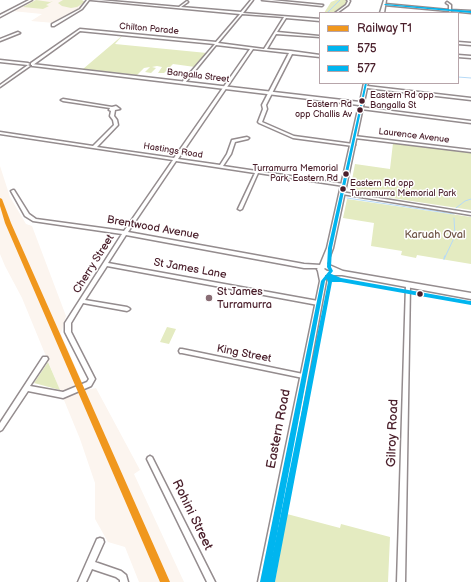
<!DOCTYPE html>
<style>
body{margin:0}
#map{position:relative;width:471px;height:582px;overflow:hidden;background:#fff;font-family:"Balsamiq Sans",sans-serif}
canvas{display:block}
.legend{position:absolute;left:319px;top:12px;width:140px;height:72px;box-sizing:border-box;background:#fff;border:1px solid #b7a5aa;margin:0;padding:5px 7px;list-style:none;font-size:12px;color:#4a1f2b}
.legend li{display:flex;align-items:center;gap:8px;height:20px}
.legend b{width:20px;border:1px solid #b7a5aa}
</style>
<div id="map">
<canvas width="471" height="582"></canvas>
<ul class="legend">
<li><b style="height:5px;background:#f0971d"></b>Railway T1</li>
<li><b style="height:5px;background:#00b5ef"></b>575</li>
<li><b style="height:5px;background:#00b5ef"></b>577</li>
</ul>
</div>
<script>
const c = document.querySelector('canvas').getContext('2d');
c.lineJoin = 'round';
function fillPath(path, color) { c.fillStyle = color; c.fill(path, 'evenodd'); }
const poly = rows => new Path2D(rows.map(r => 'M' + r).join(''));
function strokePath(path, color, width, dash) { c.strokeStyle = color; c.lineWidth = width; c.lineCap = dash ? 'butt' : 'round'; c.setLineDash(dash || []); c.stroke(path); }
function label(font, color, halo, rows, align = 'center') {
  c.font = font + ' "Balsamiq Sans",sans-serif'; c.lineWidth = 3; c.setLineDash([]); c.textBaseline = 'middle'; c.strokeStyle = halo; c.fillStyle = color; for (const [text, x, y, turn = 0] of rows) {
    c.save(); c.translate(x, y); c.rotate((+turn || 0) * Math.PI / 180); c.textAlign = isNaN(turn) ? turn : align; if (halo) c.strokeText(text, 0, 0); c.fillText(text, 0, 0); c.restore();
  }
}
fillPath(poly([
 [34,0,79,0,85,1,79,9,54,23,31,21,42,14,12,11],
 [0,166,10,197,26,224,32,226,66,316,61,334,82,382,91,389,96,388,140,470,134,474,184,582,139,582,125,547,108,542,95,519,95,483,80,439,22,298,5,266,0,254]
]), '#fcf5ef');
fillPath(poly([
 [36,0,50,2,53,1,46,5,49,6,43,9,23,7],
 [63,0,82,0,85,2,77,7,71,8,62,6,58,3],
 [336,0,347,0,346,4,333,13,324,13,331,2],
 [123,35,115,44,207,53,195,67,173,64,164,73,158,73,162,67,157,66,152,67,156,68,151,73,145,72,150,67,144,68,137,75,83,69],
 [393,143,471,153,471,210,352,192,350,190,355,164,390,169],
 [347,199,471,217,471,264,417,255,416,258,401,255,402,251,371,246,374,223,343,218],
 [167,327,176,329,169,344,160,342],
 [48,362,60,390,34,383],
 [287,514,340,528,341,524,390,537,388,582,275,582]
]), '#e4ebc1');
strokePath(poly([
 [327,13,340,0],
 [241,48,247,50],
 [275,52,285,53],
 [458,77,471,78],
 [347,198,454,214],
 [456,208,465,201,471,199],
 [445,257,455,236,454,218]
]), '#b6daf7', 1);
strokePath(poly([
 [444,259,445,256]
]), '#b6daf7', 1.5);
const street = poly([
 [87,0,89,0,82,9,54,26,52,26,52,24,80,9,87,0],
 [91,0,99,0,179,7,187,1,188,2,181,7,241,12,251,0,253,0,243,13,320,19,320,21,286,18,277,32,319,36,320,37,276,34,267,49,291,51,320,55,320,57,292,54,266,105,267,109,262,122,294,136,353,144,355,145,353,146,293,138,259,123,258,122,263,109,262,105,289,53,253,49,178,159,220,165,227,154,232,140,247,137,249,138,248,139,235,142,231,154,223,166,344,184,346,185,344,186,258,173,242,209,240,210,238,209,255,173,176,161,128,232,304,264,321,265,323,266,323,268,304,268,126,235,108,263,318,301,320,302,321,303,320,304,318,305,107,266,85,300,127,307,129,308,130,309,129,310,127,311,83,303,71,323,71,332,95,379,91,386,63,398,28,391,2,430,0,431,0,423,43,357,47,357,48,359,30,386,63,392,87,382,89,379,65,332,65,323,122,234,33,221,25,216,11,191,13,190,14,190,29,214,36,219,124,231,173,160,0,134,0,132,93,146,114,125,113,120,110,116,111,111,109,110,110,108,63,101,61,100,63,99,112,107,116,106,120,109,115,110,114,116,117,120,118,125,97,147,174,158,250,49,216,45,185,83,184,83,183,82,183,81,215,44,80,31,33,65,31,65,31,63,80,29,216,42,240,14,91,0],
 [242,14,284,17,264,49,218,43,242,14],
 [262,0,271,0,323,5,322,6,262,0],
 [347,0,349,0,350,1,348,5,337,13,335,13,346,5,348,1,347,0],
 [447,2,451,5,451,10,471,11,471,13,451,11,450,12,449,11,384,5,385,4,449,10,449,5,446,3,447,2],
 [18,32,20,33,0,41,0,39,18,32],
 [458,42,471,43,471,45,458,44,458,42],
 [458,55,471,56,471,58,458,57,458,55],
 [28,65,30,66,0,87,0,85,28,65],
 [360,107,471,121,471,123,361,109,360,109,360,107],
 [354,136,471,150,471,152,355,138,354,138,354,136],
 [341,192,471,213,471,215,342,194,341,194,341,192],
 [408,283,410,285,405,582,397,582,406,285,408,283],
 [180,349,182,349,303,374,305,374,306,376,305,378,303,378,182,353,180,353,179,351,180,349],
 [150,456,152,457,215,582,207,582,148,461,147,459,148,457,150,456],
 [100,538,103,539,104,542,95,562,121,571,126,575,128,582,120,582,120,580,116,577,92,569,86,582,78,582,97,539,100,538]
]);
const secondary = poly([
 [29,0,32,0,0,17,0,15,29,0],
 [384,0,386,0,384,13,380,13,384,0],
 [0,60,28,63,30,64,28,65,0,62,0,60],
 [32,64,360,102,364,83,368,83,367,86,471,98,471,100,367,88,333,248,327,264,343,271,471,293,471,299,342,275,325,275,326,281,270,582,258,582,320,281,318,271,317,269,320,265,327,248,359,105,33,66,32,66,32,64],
 [325,268,331,271,327,271,324,269,325,268]
]);
strokePath(street, '#948c8e', 3);
strokePath(secondary, '#948c8e', 3);
fillPath(street, '#fff');
fillPath(secondary, '#fff');
fillPath(poly([
 [385,4,471,11,471,13,384,5,385,4],
 [365,83,367,83,332,248,331,267,333,271,325,281,268,582,260,582,321,281,329,271,327,267,328,248,365,83]
]), '#00b5ef');
fillPath(poly([
 [329,273,341,278,470,301,471,301,471,305,341,282,332,282,275,582,267,582,328,282,327,280,327,275,329,273]
]), '#00b5ef');
fillPath(poly([
 [0,198,2,199,11,223,170,582,160,582,5,223,0,206,0,198]
]), '#f0971d');
for (const [x, y, r, color] of [
 [362,101,3.5,"#4a1f2b"],
 [360,110,3.5,"#4a1f2b"],
 [346,174,3.5,"#4a1f2b"],
 [343,189,3.5,"#4a1f2b"],
 [420,294,3.5,"#4a1f2b"],
 [209,298,4,"#896d75"]
]) { const dot = new Path2D(); dot.arc(x, y, r, 0, 2 * Math.PI); c.fillStyle = color; c.fill(dot); strokePath(dot, '#fff', 1.5); }
label('9px', '#4a1f2b', '#fff', [
 ["Chilton Parade",149,29,5],
 ["Bangalla Street",198,76,7],
 ["Laurence Avenue",414,136,7],
 ["Hastings Road",173,151,9]
]);
label('9px', '#4a1f2b', '#fff', [
 ["Eastern Rd opp",370,96],
 ["Bangalla St",370,106],
 ["Eastern Rd",352,105,"right"],
 ["opp Challis Av",352,115,"right"],
 ["Turramurra Memorial",338,169,"right"],
 ["Park, Eastern Rd",338,179,"right"],
 ["Eastern Rd opp",350,184],
 ["Turramurra Memorial Park",350,194]
], 'left');
label('11px', '#4a1f2b', '#fff', [
 ["Brentwood Avenue",153,228,10],
 ["Cherry Street",94,264,-58],
 ["St James Lane",190,269,10],
 ["King Street",244,354,11]
]);
label('11px', '#715749', '#fff', [
 ["Karuah Oval",435,235]
]);
label('11px', '#4a1f2b', '#fff', [
 ["St James",217,292],
 ["Turramurra",217,305]
], 'left');
label('13px', '#4a1f2b', '#fff', [
 ["Eastern Road",279,429,-79],
 ["Gilroy Road",393,433,-88],
 ["Rohini Street",192,515,64]
]);
</script>
